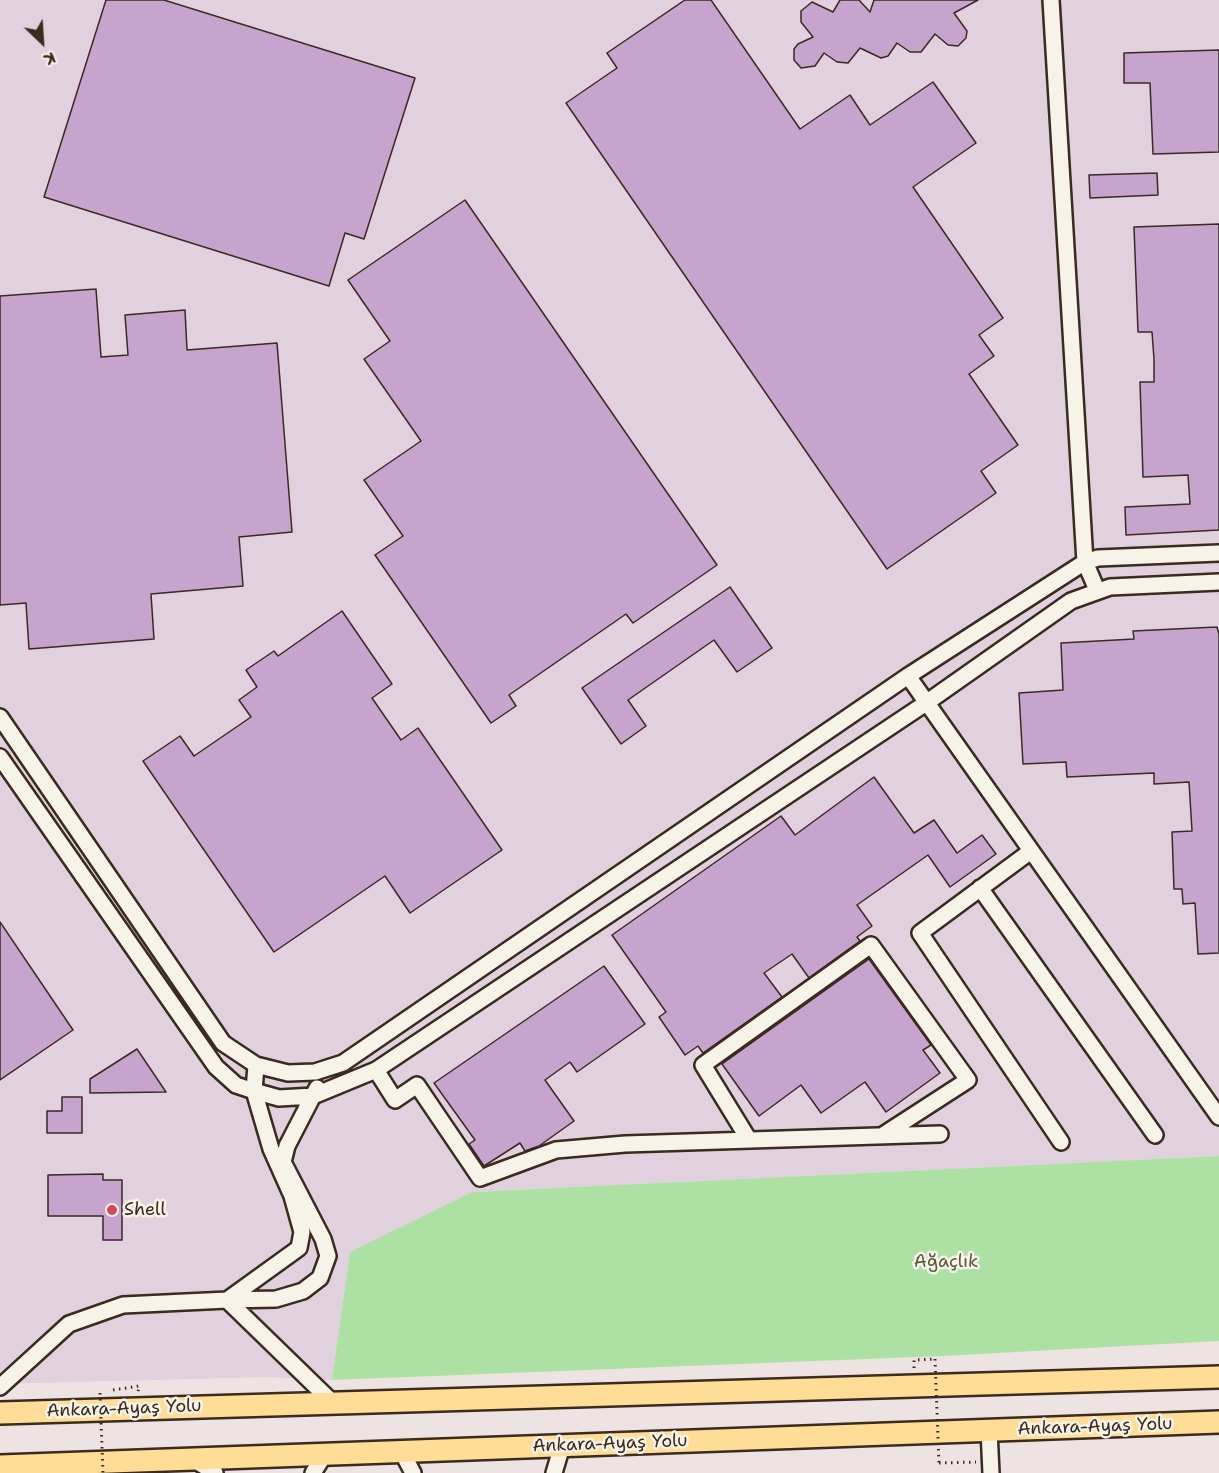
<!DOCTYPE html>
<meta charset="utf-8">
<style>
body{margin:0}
#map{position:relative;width:1219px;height:1473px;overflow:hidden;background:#ede3e3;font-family:"Shantell Sans",sans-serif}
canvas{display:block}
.north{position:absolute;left:12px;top:12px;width:60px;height:60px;-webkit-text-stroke:4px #f7f3e8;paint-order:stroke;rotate:155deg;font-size:16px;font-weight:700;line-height:24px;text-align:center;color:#3b2a1e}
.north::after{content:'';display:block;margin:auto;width:21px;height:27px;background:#3b2a1e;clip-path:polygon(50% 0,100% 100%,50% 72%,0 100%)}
</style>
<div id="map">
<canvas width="1219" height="1473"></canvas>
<div class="north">K</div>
</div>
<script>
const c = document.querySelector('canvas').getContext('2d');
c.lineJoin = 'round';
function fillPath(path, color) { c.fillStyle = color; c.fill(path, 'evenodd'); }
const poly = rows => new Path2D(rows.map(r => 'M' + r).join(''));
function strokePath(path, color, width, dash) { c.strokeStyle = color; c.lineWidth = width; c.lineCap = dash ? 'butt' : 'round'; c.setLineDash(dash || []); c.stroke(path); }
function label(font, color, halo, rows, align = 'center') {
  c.font = font + ' "Shantell Sans",sans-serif'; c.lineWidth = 5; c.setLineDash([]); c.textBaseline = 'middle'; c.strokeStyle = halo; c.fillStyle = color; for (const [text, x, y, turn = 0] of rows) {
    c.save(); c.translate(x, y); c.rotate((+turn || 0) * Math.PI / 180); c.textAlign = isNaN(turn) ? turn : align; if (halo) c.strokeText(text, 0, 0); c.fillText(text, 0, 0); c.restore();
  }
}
fillPath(poly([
 [0,0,1219,0,1219,1156,472,1192,350,1252,332,1380,268,1377,0,1384]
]), '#e1d0dd');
fillPath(poly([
 [1219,1156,1219,1341,942,1356,332,1380,350,1252,472,1192]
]), '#ace1a3');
const building = poly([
 [106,0,164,0,415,78,364,239,345,233,329,286,44,197,106,0],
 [685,0,711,0,800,129,850,95,870,125,933,82,976,143,913,187,1003,318,979,335,994,356,969,374,1018,445,981,471,996,493,887,569,566,103,617,68,607,53,685,0],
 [840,0,859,0,870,12,874,0,978,0,954,13,967,31,966,38,958,46,948,45,935,34,921,52,910,52,897,43,888,56,881,58,860,48,848,63,837,62,824,53,815,66,801,68,794,60,794,49,798,44,813,37,801,22,801,11,812,2,833,12,840,0],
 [1219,50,1219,152,1153,154,1150,83,1124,83,1124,53,1219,50],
 [1157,173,1158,195,1090,198,1089,175,1157,173],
 [465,200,717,565,633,623,626,614,509,695,516,706,491,723,375,555,403,536,364,480,421,441,364,359,390,341,348,280,465,200],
 [1219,224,1219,530,1126,535,1125,507,1190,504,1188,475,1143,477,1140,382,1154,382,1154,359,1152,332,1138,332,1134,227,1219,224],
 [96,289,101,357,128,355,125,315,185,310,187,350,277,343,292,532,239,537,243,586,151,594,154,639,29,649,26,603,0,605,0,296,96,289],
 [730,587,772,648,737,672,714,640,628,700,646,726,621,744,582,688,730,587],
 [342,611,392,684,372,698,401,740,418,728,502,850,410,913,385,876,274,952,143,761,180,736,194,756,251,717,239,700,257,687,246,670,274,651,278,656,342,611],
 [1217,627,1219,634,1219,953,1198,954,1195,903,1183,904,1182,889,1174,889,1172,832,1192,831,1189,782,1154,784,1154,773,1067,777,1066,762,1023,764,1019,693,1063,690,1061,643,1134,639,1133,631,1217,627],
 [874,777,914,833,934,820,957,853,982,835,996,854,950,887,928,855,857,905,872,926,857,937,860,941,809,978,792,954,764,973,782,997,703,1053,698,1046,685,1055,659,1017,666,1012,612,935,781,816,795,835,874,777],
 [0,922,73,1030,0,1080,0,922],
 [869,959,931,1045,923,1050,940,1073,886,1112,865,1082,821,1113,801,1085,759,1116,722,1064,869,959],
 [604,966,645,1024,577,1072,570,1062,545,1080,574,1121,539,1146,525,1151,520,1143,484,1166,469,1144,475,1140,434,1083,604,966],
 [137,1049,166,1092,90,1093,90,1079,137,1049],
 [62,1097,82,1097,82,1133,47,1133,47,1111,62,1111,62,1097],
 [103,1174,103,1180,122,1180,122,1240,103,1240,103,1216,48,1216,48,1175,103,1174]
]);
fillPath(building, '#c6a4ce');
strokePath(building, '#3b2a1e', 1.5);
const minor = poly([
 [1051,0,1085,562,1097,590],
 [908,676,1219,1117],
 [0,717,223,1043,256,1065,288,1073,315,1072,343,1063,908,676,1085,562,1098,558,1219,553],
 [0,757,216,1067,236,1085,254,1091,279,1098,313,1096,376,1070,926,703,1071,601,1110,587,1219,582],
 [1031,851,920,933,1061,1142],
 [980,888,1155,1135],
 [376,1070,395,1100,417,1085,480,1178,556,1150,625,1144,940,1134],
 [749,1140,703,1065,871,945,968,1080,883,1135],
 [227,1300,276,1299,303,1291,320,1278,328,1256,323,1239,283,1162,287,1146,317,1088],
 [227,1300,299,1248,302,1232,292,1196,271,1149,254,1091,256,1065],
 [0,1387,69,1324,123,1305,227,1300,333,1403],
 [989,1430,991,1473],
 [402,1452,413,1473],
 [193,1459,215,1473],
 [313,1473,325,1454],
 [554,1473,562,1446]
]);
const highway = poly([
 [0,1413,1219,1377],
 [0,1466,1219,1422]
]);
strokePath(minor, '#3b2a1e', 20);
strokePath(highway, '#3b2a1e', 26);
strokePath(poly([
 [914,1368,914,1360,935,1359],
 [113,1390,139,1386,138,1392],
 [939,1463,976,1462]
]), '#3b2a1e', 3, [1.5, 4.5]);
strokePath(minor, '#f7f3e8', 15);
strokePath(highway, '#ffdd96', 21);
strokePath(poly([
 [935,1359,939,1463],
 [100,1393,103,1473]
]), '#3b2a1e', 3, [1.5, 4.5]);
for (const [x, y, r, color] of [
 [112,1210,6,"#d1495b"]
]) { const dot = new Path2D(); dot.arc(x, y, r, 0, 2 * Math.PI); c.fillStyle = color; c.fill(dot); strokePath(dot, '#f7f3e8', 2); }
label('18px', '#3b2a1e', '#f7f3e8', [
 ["Shell",124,1210]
], 'left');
label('18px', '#57583f', '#f7f3e8', [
 ["Ağaçlık",946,1262]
]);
label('18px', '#3b2a1e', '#f7f3e8', [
 ["Ankara-Ayaş Yolu",124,1409,-2],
 ["Ankara-Ayaş Yolu",1095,1427,-2],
 ["Ankara-Ayaş Yolu",610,1444,-2]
]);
</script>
